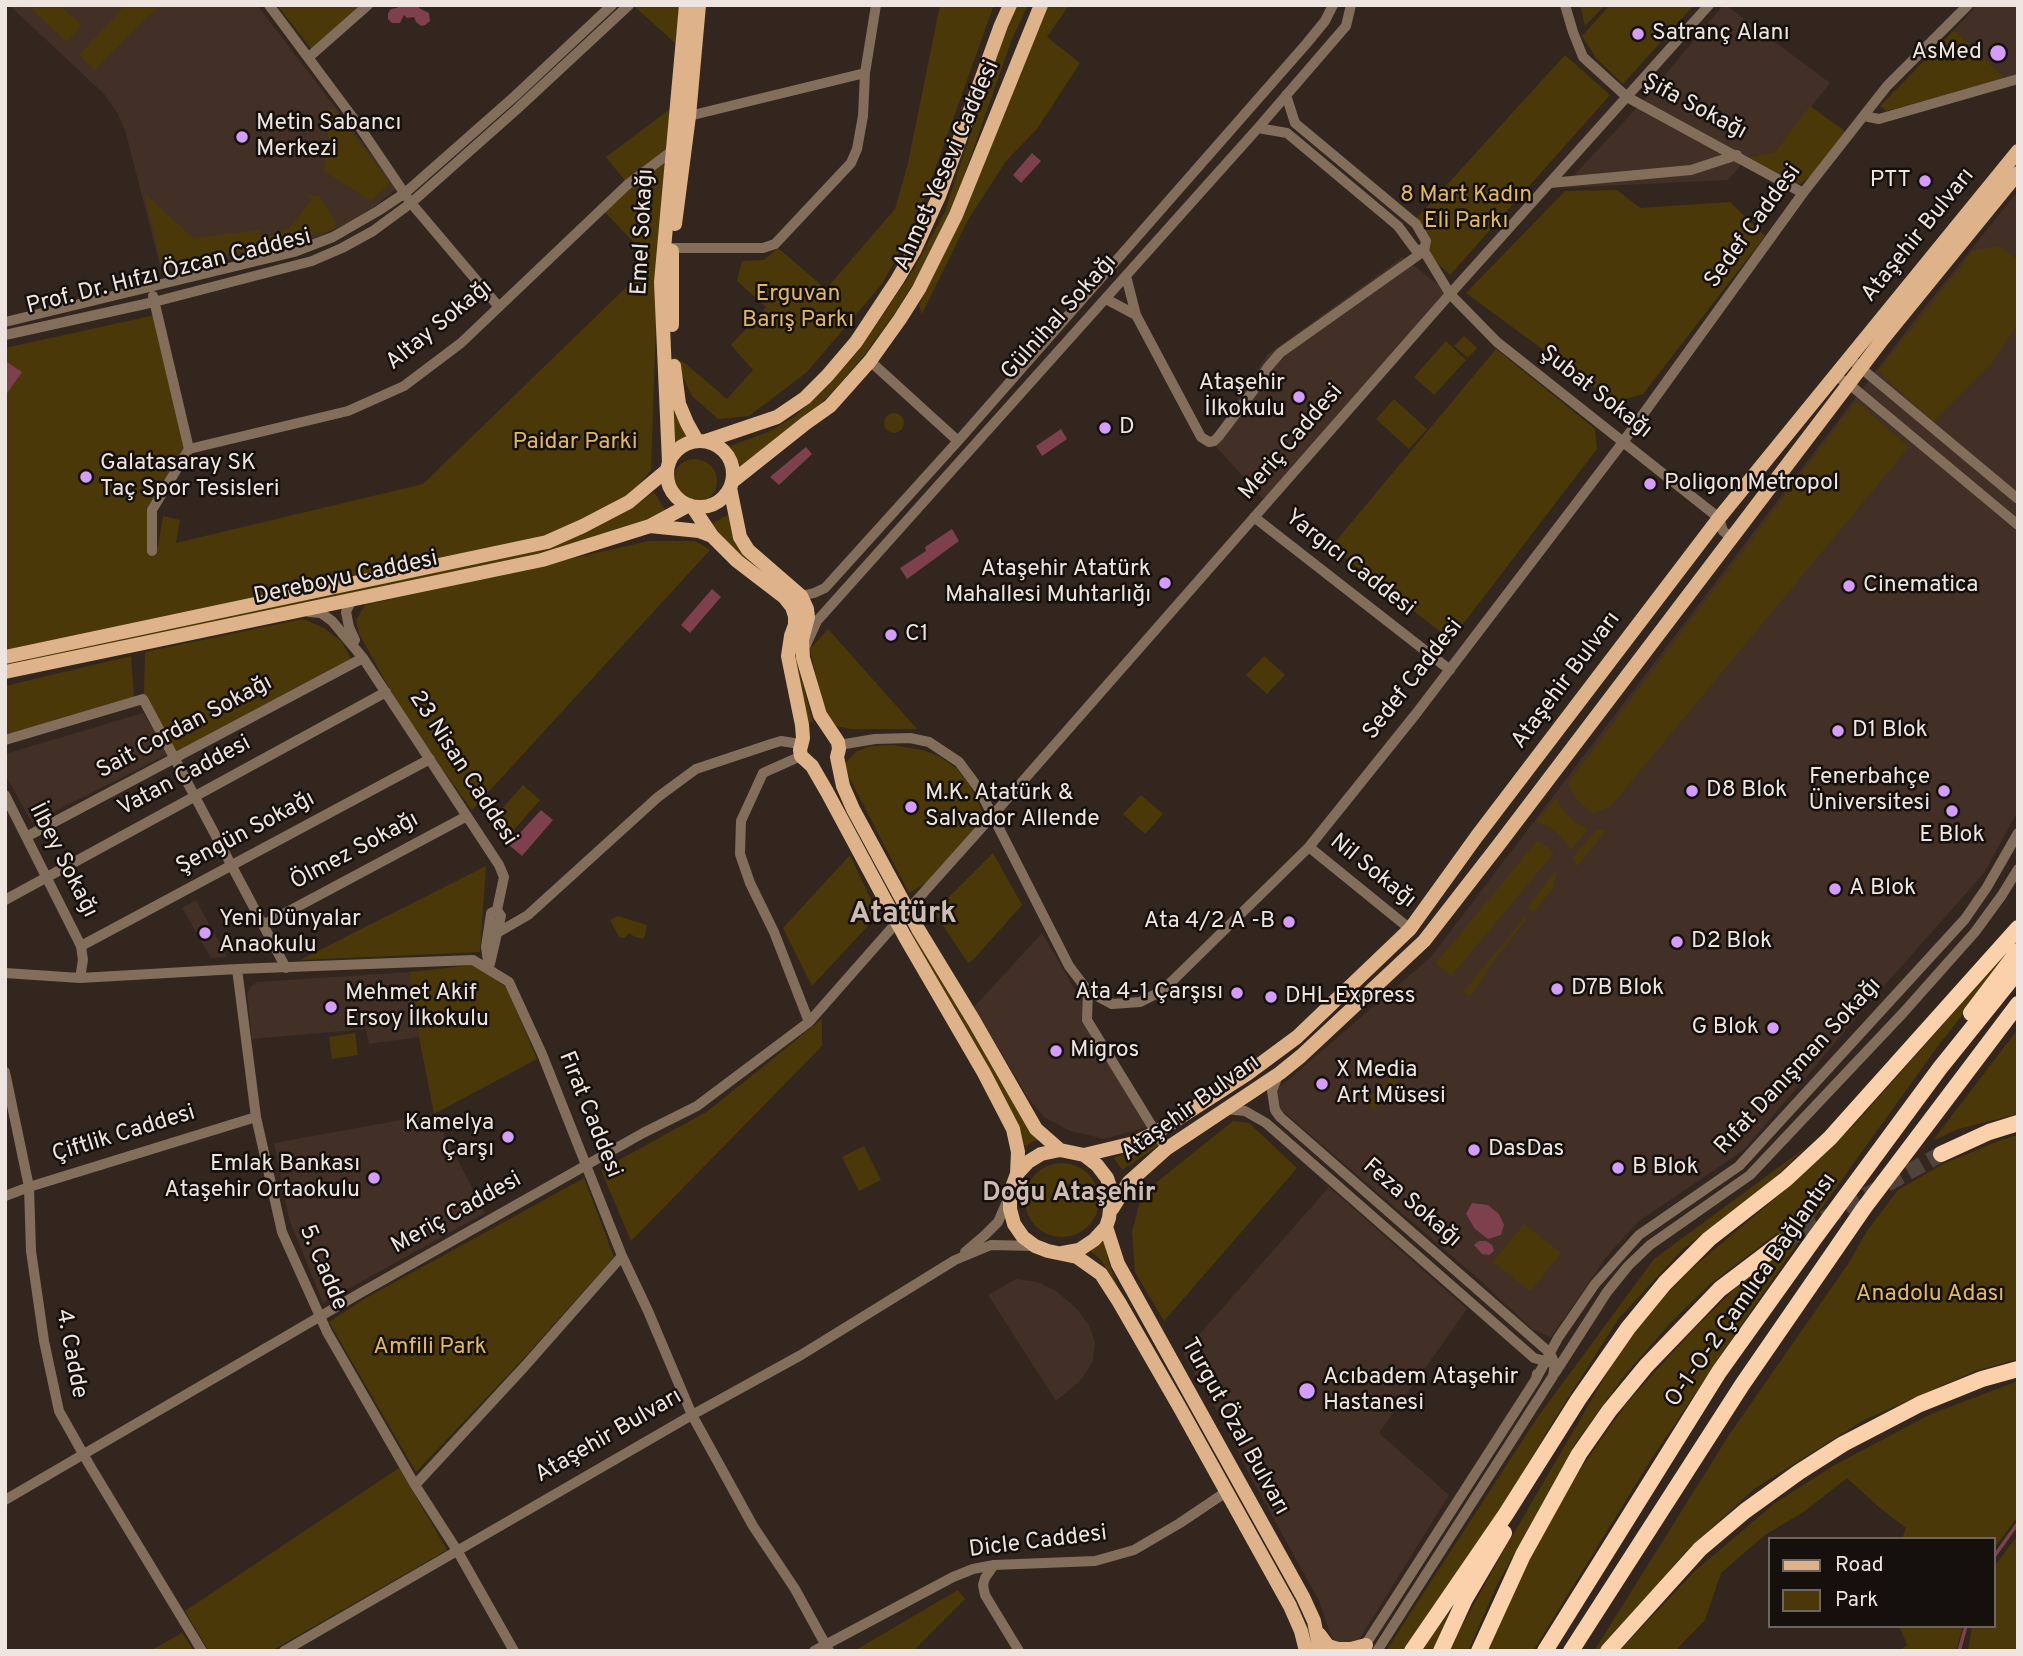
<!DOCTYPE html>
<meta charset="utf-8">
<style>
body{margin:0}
#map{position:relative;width:2023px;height:1656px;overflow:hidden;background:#33261f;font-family:Overpass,sans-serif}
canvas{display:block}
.frame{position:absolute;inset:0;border:7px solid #eee5e1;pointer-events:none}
.legend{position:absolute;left:1768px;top:1537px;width:228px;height:91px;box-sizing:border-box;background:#16100d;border:2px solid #6c6562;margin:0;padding:9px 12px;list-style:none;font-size:21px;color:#eee5e1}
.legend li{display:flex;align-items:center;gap:14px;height:35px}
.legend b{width:35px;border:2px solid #6c6562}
</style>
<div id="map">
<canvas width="2023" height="1656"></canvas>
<div class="frame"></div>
<ul class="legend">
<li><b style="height:9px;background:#deb38a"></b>Road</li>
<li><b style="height:19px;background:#4b3808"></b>Park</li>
</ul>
</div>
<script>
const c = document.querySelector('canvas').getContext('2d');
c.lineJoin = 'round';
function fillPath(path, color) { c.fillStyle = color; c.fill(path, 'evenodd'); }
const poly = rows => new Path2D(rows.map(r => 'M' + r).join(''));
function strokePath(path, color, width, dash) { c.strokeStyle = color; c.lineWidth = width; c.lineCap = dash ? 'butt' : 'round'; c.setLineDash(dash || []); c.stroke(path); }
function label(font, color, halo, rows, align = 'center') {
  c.font = font + ' Overpass,sans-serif'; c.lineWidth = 5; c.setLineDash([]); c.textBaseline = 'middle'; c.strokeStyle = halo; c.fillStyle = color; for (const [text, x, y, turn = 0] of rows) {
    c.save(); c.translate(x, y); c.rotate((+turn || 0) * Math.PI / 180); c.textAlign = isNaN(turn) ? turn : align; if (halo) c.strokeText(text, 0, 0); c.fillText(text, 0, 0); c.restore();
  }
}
fillPath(poly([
 [9,5,257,5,397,188,367,213,309,242,162,273,125,130,116,111,104,94],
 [1723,5,1726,5,1830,83,1775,152,1748,157,1728,180,1562,188,1646,98],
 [1977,5,2018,5,2018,75,2006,79,1954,30],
 [2018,191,2018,811,1984,873,1862,1011,1744,1150,1639,1221,1608,1255,1551,1337,1532,1329,1482,1282,1278,1107,1274,1092,1431,957,1913,322],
 [1403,257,1450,294,1266,502,1210,440,1268,354],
 [143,713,168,754,32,823,5,774,5,754],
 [196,900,227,957,211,958,182,908],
 [1042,933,1148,1115,1154,1125,1105,1139,1070,1131,1044,1117,1028,1098,974,1007],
 [409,972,419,1037,369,1044,366,1029,252,1039,247,993,251,986,257,982],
 [434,1114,485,1213,323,1303,289,1219,274,1143],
 [1329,1187,1467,1309,1379,1433,1449,1495,1359,1640,1350,1644,1336,1642,1332,1638,1319,1601,1248,1472,1227,1428,1183,1353],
 [1016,1279,1038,1282,1056,1291,1076,1308,1089,1325,1095,1342,1093,1361,1081,1380,1056,1401,988,1295]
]), '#422f26');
fillPath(poly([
 [27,5,62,5,61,7,82,25,67,42],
 [125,5,163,5,147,17,95,70,79,55],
 [277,5,361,5,312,50],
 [680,5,675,43,634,6,635,5],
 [940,5,994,5,919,214,900,252,882,284,807,372,749,416,718,419,692,396,673,356,686,364,727,399,753,370,731,345,766,307,737,281,742,261,764,260,778,248,826,289,895,209,908,163],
 [1017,5,1028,5,1012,39,952,210,937,245,897,310,865,354,837,387,809,416,743,471,737,459,727,447,768,432,794,417,826,388,858,351,914,269,945,211,1000,44],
 [1048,5,1069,5,1047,37,1080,63,1037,129,1006,161,968,220,922,314,919,305,965,212,1019,68],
 [1580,5,1605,5,1585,26],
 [1610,5,1694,5,1623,84,1596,58,1582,36],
 [1954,30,2006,79,1886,111,1880,106],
 [1565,55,1610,95,1450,275,1434,260,1413,222],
 [1810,106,1846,132,1815,172,1799,185,1748,157,1775,152],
 [334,109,390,183,371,201,324,171,325,158,330,147,324,111],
 [670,109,658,265,651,470,626,501,547,542,5,650,5,348,155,315,186,446,149,507,150,549,158,547,163,516,180,520,176,543,423,484,644,270,643,252,599,206,626,182,606,157],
 [1617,190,1640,208,1730,202,1765,236,1643,394,1614,402,1466,293,1565,191],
 [144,193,193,238,260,230,261,239,288,229,312,200,307,195,319,196,337,223,334,228,328,231,290,241,163,269],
 [1999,246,2018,260,2018,324,1991,364,1933,422,1878,371,1973,251],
 [1464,336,1477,348,1468,358,1454,346],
 [1446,341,1466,360,1434,395,1414,377],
 [1496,349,1595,429,1597,449,1463,624,1442,633,1331,547],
 [672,397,687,439,666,451],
 [1394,399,1427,429,1409,449,1376,419],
 [1856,401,1909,447,1610,807,1592,813,1576,799,1568,783],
 '884 423a10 10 0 1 1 20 0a10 10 0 1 1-20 0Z',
 '673 481a22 22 0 1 1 44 0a22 22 0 1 1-44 0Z',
 [654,492,668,515,535,557,5,666,5,661,586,531,628,511],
 [728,515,735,541,791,594,802,623,796,659,813,722,809,722,792,661,799,616,707,526],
 [649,541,695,541,710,550,472,810,440,766,396,700,359,634,356,620,365,605],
 [303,619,324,628,342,642,352,661,174,757,144,694,145,652],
 [828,629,917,729,851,729,836,726,824,712,810,649],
 [131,656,134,697,5,739,5,686],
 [1264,656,1285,675,1267,694,1246,675],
 [892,745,923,750,940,757,956,768,970,786,985,817,926,883,909,893,849,777,845,763,857,751,871,746],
 [523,785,540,800,506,839,489,823],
 [1141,795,1163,814,1145,834,1123,814],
 [1556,798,1564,812,1575,822,1588,829,1571,850,1560,835,1546,825,1535,823],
 [1596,830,1607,830,1576,867,1573,857],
 [1537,841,1547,846,1554,853,1451,976,1436,963],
 [993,853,1022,905,973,960,968,963,934,912],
 [850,855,878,915,812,986,783,928],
 [486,866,480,952,300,960],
 [1557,869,1553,888,1533,913,1527,908],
 [618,916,647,925,645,936,642,939,635,937,629,933,624,938,619,937,610,920],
 [1525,917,1527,919,1498,955,1470,997,1463,992],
 [913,930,1023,1120,1039,1139,1025,1146,1018,1123,910,932],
 [2018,935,2018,944,1938,1046,1825,1203,1725,1349,1652,1458,1533,1651,1488,1651,1528,1560,1575,1477,1626,1404,1693,1330,1756,1268,1785,1247,1777,1233,1709,1285,1672,1321,1624,1376,1576,1442,1497,1585,1468,1651,1448,1651,1504,1550,1624,1344,1654,1308,1690,1270,1778,1196,1855,1124,2000,960],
 [474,965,507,988,537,1059,434,1114,419,1037,409,972],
 [822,1019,822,1046,631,1241,601,1170,708,1111],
 [2018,1029,2018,1114,1958,1129,1937,1139,1934,1139],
 [355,1033,358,1055,332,1059,329,1037],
 [1406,1059,1414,1062,1373,1111,1368,1099],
 [1233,1121,1249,1123,1297,1168,1164,1321,1135,1272,1132,1232,1142,1194],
 [2018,1135,2018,1359,1975,1371,1864,1420,1754,1489,1684,1553,1602,1651,1594,1651,1729,1435,1848,1264,1867,1231,1898,1190,1943,1164,2001,1140],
 [1155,1140,1158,1146,1122,1170,1114,1158],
 [864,1146,881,1180,859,1191,842,1157],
 [1806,1147,1771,1181,1683,1249,1619,1318,1554,1420,1496,1517,1402,1651,1386,1651,1537,1418,1654,1259],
 '1025 1200a37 37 0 1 1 74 0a37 37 0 1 1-74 0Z',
 [584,1178,614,1257,523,1359,416,1472,329,1322,366,1298],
 [1524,1224,1561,1253,1530,1291,1493,1262],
 [1105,1236,1107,1257,1117,1286,1100,1259,1087,1248],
 [2018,1381,2018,1516,1993,1550,1993,1539,1902,1539,1906,1528,1880,1508,1847,1478,1805,1511,1765,1535,1721,1573,1705,1620,1675,1651,1619,1651,1695,1571,1775,1503,1833,1466,1931,1414],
 [399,1468,447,1550,271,1651,209,1651,185,1611],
 [2018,1535,2018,1651,1968,1651,1972,1626,1993,1626,1993,1568],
 [958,1590,965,1599,913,1651,854,1651],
 [1450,1611,1433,1651,1421,1651],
 [1899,1626,1963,1626,1956,1651,1900,1651,1907,1645],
 [182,1633,194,1651,150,1651]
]), '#4b3808');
fillPath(poly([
 [399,5,419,5,419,8,429,13,430,21,425,25,421,26,416,22,414,17,407,18,404,15,400,23,392,23,388,19,388,13,391,9,397,8],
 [1032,153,1041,161,1021,183,1013,175],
 [5,361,22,372,5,396],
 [1061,429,1067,439,1042,456,1036,446],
 [806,447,812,454,779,485,770,477],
 [952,529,959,541,907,579,900,568,926,551,925,547],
 [712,589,721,597,690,633,681,625],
 [541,810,553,820,522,856,509,845],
 [1472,1203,1488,1205,1499,1214,1504,1225,1501,1235,1488,1239,1475,1229,1466,1214],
 [1479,1241,1486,1241,1492,1245,1494,1251,1489,1255,1482,1254,1474,1245]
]), '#7e404d');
strokePath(poly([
 [1993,1558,2018,1523],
 [1959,1651,1966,1626]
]), '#7e404d', 3.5);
strokePath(poly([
 [1782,1242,1941,1154]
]), '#4f433c', 16, [16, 8]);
strokePath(poly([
 [269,5,359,126,411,203,499,307],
 [1565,5,1573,32,1583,57,1627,97,1803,193],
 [309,57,368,5],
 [689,116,865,73],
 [1864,116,1879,119,2018,79],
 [1258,128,1287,133,1398,226,1415,249,1424,251,1450,294,1497,342,1719,518,1723,531,1731,537],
 [1550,183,1691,170,1737,155],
 [672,248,763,248,775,244,851,163,857,149,863,116,865,73,876,5],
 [1126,276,1136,315,1201,437,1209,442,1214,441,1219,436,1253,391,1268,367,1280,353,1424,251,1426,241,1416,224,1295,123,1286,95],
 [1106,299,1136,315],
 [5,322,294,252,333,237,378,211,405,193,515,96,612,5],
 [5,335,154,302,312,261,342,248,373,231,411,203,516,110,629,5],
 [1849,358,2018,499],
 [870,361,958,441],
 [1835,375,1855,389,2018,525],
 [189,449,348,411,404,386,461,343,627,185,672,151],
 [1254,517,1450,670],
 [152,551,152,510,189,449,153,296],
 [801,596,814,593,825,588,958,441,1307,43,1325,21,1333,5],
 [351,601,346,612,349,627,355,640],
 [309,612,321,613,332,621,363,658,499,865,504,877,497,910],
 [806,645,817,621,1258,128,1346,26,1351,5],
 [5,740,143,699,286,968],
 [839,745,875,739,910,738,929,742,959,762,979,789,1069,966,1088,991,1112,1004,1140,1002,1162,991,1309,847,1415,715,1623,442,1803,193,1887,86,1968,5],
 [801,756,763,773,741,821,740,854,750,883,774,932,809,1022],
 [5,795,81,946,83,960,80,978],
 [26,837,363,658],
 [1309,847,1410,929],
 [5,900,386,692],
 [908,910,993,815,1450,294,1709,5],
 [263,925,467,816],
 [497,933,528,915,658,797,696,769,771,744,781,741,800,744],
 [81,946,430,759],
 [490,964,501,916,497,910],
 [237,969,256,1117,282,1232,327,1332,415,1485,458,1552,514,1651],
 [489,969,486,947,491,913,497,910],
 [5,973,80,978,237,969,473,960,509,982,542,1054,622,1256,648,1311,692,1415,753,1526,795,1589,829,1651],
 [1088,991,1087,1020,1166,1149],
 [5,1072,29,1187,31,1251,44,1341,59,1411,90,1466,202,1651],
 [1279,1073,1272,1091,1275,1110,1280,1117,1550,1353,1555,1364,1553,1376,1377,1651],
 [1225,1109,1245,1111,1266,1123,1534,1358,1552,1363],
 [5,1196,29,1187,256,1117],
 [965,1252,985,1235,998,1222,1009,1197],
 [1555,1373,1607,1292,1628,1266,1650,1245,1750,1175,1903,1013,1975,932,2002,895,2018,869],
 [1536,1379,1558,1338,1595,1284,1639,1235,1739,1166,1965,919,1987,887,2018,833],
 [415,1485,525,1366,622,1256],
 [5,1500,362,1292,643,1133,697,1106,809,1022,897,922],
 [994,1565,985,1578,983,1585,985,1595,1019,1651],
 [1362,1650,1536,1379,1537,1374],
 [284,1651,692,1415,801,1355,955,1260,991,1245,1035,1246],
 [814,1651,953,1577,973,1569,994,1565,1095,1561,1134,1550,1180,1523,1226,1492]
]), '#836e5b', 10);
strokePath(poly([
 [675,224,689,116,699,5],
 [672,251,672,325],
 [674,366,679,404,687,423,697,441],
 '667 474a33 33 0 1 1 66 0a33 33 0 1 1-66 0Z',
 [706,441,777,417,805,398,827,376,856,342,897,280,914,251,939,196,1001,25,1010,5],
 [669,462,661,282,686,5],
 [733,481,806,423,830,406,870,361,900,319,919,289,956,215,1041,5],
 [730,488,740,537,748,550,801,596,807,609,808,617,802,640,803,658,820,715,838,742,839,749,837,757,843,786,853,809,918,929,974,1021,1036,1129,1060,1150],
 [692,506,712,536,737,561,784,597,792,607,795,616,795,625,791,636,788,656,802,725,803,738,800,750,801,756,812,766,827,792,905,937,984,1073,1013,1129,1018,1152,1017,1174],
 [650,526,699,531,712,536],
 [5,657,547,542,583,526,629,502,667,470],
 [5,672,542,560,650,526,689,505],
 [1084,1155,1134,1143,1157,1132,1247,1074,1297,1037,1410,929,1477,836,1719,518,2018,151],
 [1112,1209,1129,1182,1166,1149,1280,1073,1301,1056,1424,941,1497,847,1882,340,2018,173],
 [1106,1227,1118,1264,1303,1597,1314,1621,1320,1651],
 [1062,1253,1079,1250,1094,1240,1106,1227,1109,1218,1112,1193,1107,1178,1097,1165,1084,1155,1060,1150,1041,1154,1028,1162,1017,1174,1010,1193,1010,1209,1014,1224,1023,1237,1035,1246,1048,1251,1077,1257,1101,1274,1119,1302,1180,1408,1290,1606,1301,1631,1306,1651],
 [1319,1634,1328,1646,1338,1649,1351,1649,1366,1645]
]), '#deb38a', 14);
strokePath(poly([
 [1971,1013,2018,951],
 [1941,1154,1989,1132,2018,1123],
 [1412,1651,1506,1514,1578,1400,1628,1328,1665,1283,1709,1239,1786,1179,1830,1138,2018,928],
 [1441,1651,1465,1599,1504,1533],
 [1479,1651,1523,1555,1579,1454,1609,1411,1646,1366,1720,1289,1782,1242],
 [1545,1651,1719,1372,1814,1239,1940,1068,2018,971],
 [1571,1651,1742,1385,1864,1208,2018,1004],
 [1608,1651,1700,1549,1745,1511,1799,1472,1843,1444,1920,1404,1982,1379,2018,1369]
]), '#fad1aa', 16);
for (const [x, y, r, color] of [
 [1638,34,7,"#d49cfc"],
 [1998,53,9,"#d49cfc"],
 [242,137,7,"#d49cfc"],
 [1925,181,7,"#d49cfc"],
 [1299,397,7,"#d49cfc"],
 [1105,428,7,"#d49cfc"],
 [86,477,7,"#d49cfc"],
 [1650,484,7,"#d49cfc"],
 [1165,583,7,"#d49cfc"],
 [1849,586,7,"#d49cfc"],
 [891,635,7,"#d49cfc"],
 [1838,731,7,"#d49cfc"],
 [1692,791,7,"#d49cfc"],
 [1944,791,7,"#d49cfc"],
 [911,807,7,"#d49cfc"],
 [1952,811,7,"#d49cfc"],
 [1835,889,7,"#d49cfc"],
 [1289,922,7,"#d49cfc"],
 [205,933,7,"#d49cfc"],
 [1677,942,7,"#d49cfc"],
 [1557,989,7,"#d49cfc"],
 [1237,993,7,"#d49cfc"],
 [1271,997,7,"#d49cfc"],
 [331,1007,7,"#d49cfc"],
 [1773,1028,7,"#d49cfc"],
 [1056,1051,7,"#d49cfc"],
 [1322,1084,7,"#d49cfc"],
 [508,1137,7,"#d49cfc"],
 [1474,1150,7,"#d49cfc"],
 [1618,1168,7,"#d49cfc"],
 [374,1178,7,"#d49cfc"],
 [1307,1391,9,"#d49cfc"]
]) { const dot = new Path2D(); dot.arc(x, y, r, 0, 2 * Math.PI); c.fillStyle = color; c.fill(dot); strokePath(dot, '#16100d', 2.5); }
label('23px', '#eee5e1', '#16100d', [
 ["Satranç Alanı",1652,34],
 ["AsMed",1982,53,"right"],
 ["Metin Sabancı",256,124],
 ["Merkezi",256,150],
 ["PTT",1911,181,"right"],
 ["Ataşehir",1285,384,"right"],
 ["İlkokulu",1285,410,"right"],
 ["D",1119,428],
 ["Galatasaray SK",100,464],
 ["Taç Spor Tesisleri",100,490],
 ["Poligon Metropol",1664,484],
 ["Ataşehir Atatürk",1151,570,"right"],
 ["Mahallesi Muhtarlığı",1151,596,"right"],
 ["Cinematica",1863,586],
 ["C1",905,635],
 ["D1 Blok",1852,731],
 ["Fenerbahçe",1930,778,"right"],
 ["Üniversitesi",1930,804,"right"],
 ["D8 Blok",1706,791],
 ["M.K. Atatürk &",925,794],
 ["Salvador Allende",925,820],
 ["E Blok",1952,836,"center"],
 ["A Blok",1849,889],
 ["Yeni Dünyalar",219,920],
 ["Anaokulu",219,946],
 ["Ata 4/2 A -B",1275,922,"right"],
 ["D2 Blok",1691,942],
 ["D7B Blok",1571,989],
 ["Ata 4-1 Çarşısı",1223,993,"right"],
 ["Mehmet Akif",345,994],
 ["Ersoy İlkokulu",345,1020],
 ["DHL Express",1285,997],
 ["G Blok",1759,1028,"right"],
 ["Migros",1070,1051],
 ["X Media",1336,1071],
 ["Art Müsesi",1336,1097],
 ["Kamelya",494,1124,"right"],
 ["Çarşı",494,1150,"right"],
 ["DasDas",1488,1150],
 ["Emlak Bankası",360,1165,"right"],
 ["Ataşehir Ortaokulu",360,1191,"right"],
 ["B Blok",1632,1168],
 ["Acıbadem Ataşehir",1323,1378],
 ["Hastanesi",1323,1404]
], 'left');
label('23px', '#eee5e1', '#16100d', [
 ["Şifa Sokağı",1694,108,28],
 ["Ahmet Yesevi Caddesi",948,166,-66],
 ["Sedef Caddesi",1754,227,-54],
 ["Emel Sokağı",644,232,-87],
 ["Ataşehir Bulvarı",1919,236,-51],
 ["Prof. Dr. Hıfzı Özcan Caddesi",169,273,-14],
 ["Gülnihal Sokağı",1060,318,-48],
 ["Altay Sokağı",440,326,-39],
 ["Şubat Sokağı",1595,393,38],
 ["Meriç Caddesi",1292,443,-49],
 ["Yargıcı Caddesi",1349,564,38],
 ["Dereboyu Caddesi",346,579,-12],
 ["Sedef Caddesi",1414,680,-52],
 ["Ataşehir Bulvarı",1567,681,-53],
 ["Sait Cordan Sokağı",185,728,-28],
 ["23 Nisan Caddesi",462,769,57],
 ["Vatan Caddesi",185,777,-28],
 ["Şengün Sokağı",246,834,-28],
 ["Ölmez Sokağı",355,852,-28],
 ["İlbey Sokağı",62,861,63],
 ["Nil Sokağı",1372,872,39],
 ["Rıfat Danışman Sokağı",1799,1067,-47],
 ["Ataşehir Bulvarı",1191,1109,-36],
 ["Fırat Caddesi",589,1115,68],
 ["Çiftlik Caddesi",124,1135,-17],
 ["Feza Sokağı",1411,1204,41],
 ["Meriç Caddesi",457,1214,-29],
 ["5. Cadde",322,1268,67],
 ["O-1-O-2 Çamlıca Bağlantısı",1752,1291,-55],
 ["4. Cadde",70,1354,79],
 ["Turgut Özal Bulvarı",1234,1427,61],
 ["Ataşehir Bulvarı",609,1437,-30],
 ["Dicle Caddesi",1038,1543,-7]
]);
label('23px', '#e0b860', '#16100d', [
 ["8 Mart Kadın",1466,196],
 ["Eli Parkı",1466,222],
 ["Erguvan",798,295],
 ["Barış Parkı",798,321],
 ["Paidar Parki",575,443],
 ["Anadolu Adası",1930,1295],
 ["Amfili Park",430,1348]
]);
label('bold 26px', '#cebcb4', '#16100d', [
 ["Doğu Ataşehir",1069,1195]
]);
label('bold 30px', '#cebcb4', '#16100d', [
 ["Atatürk",903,916]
]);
</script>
